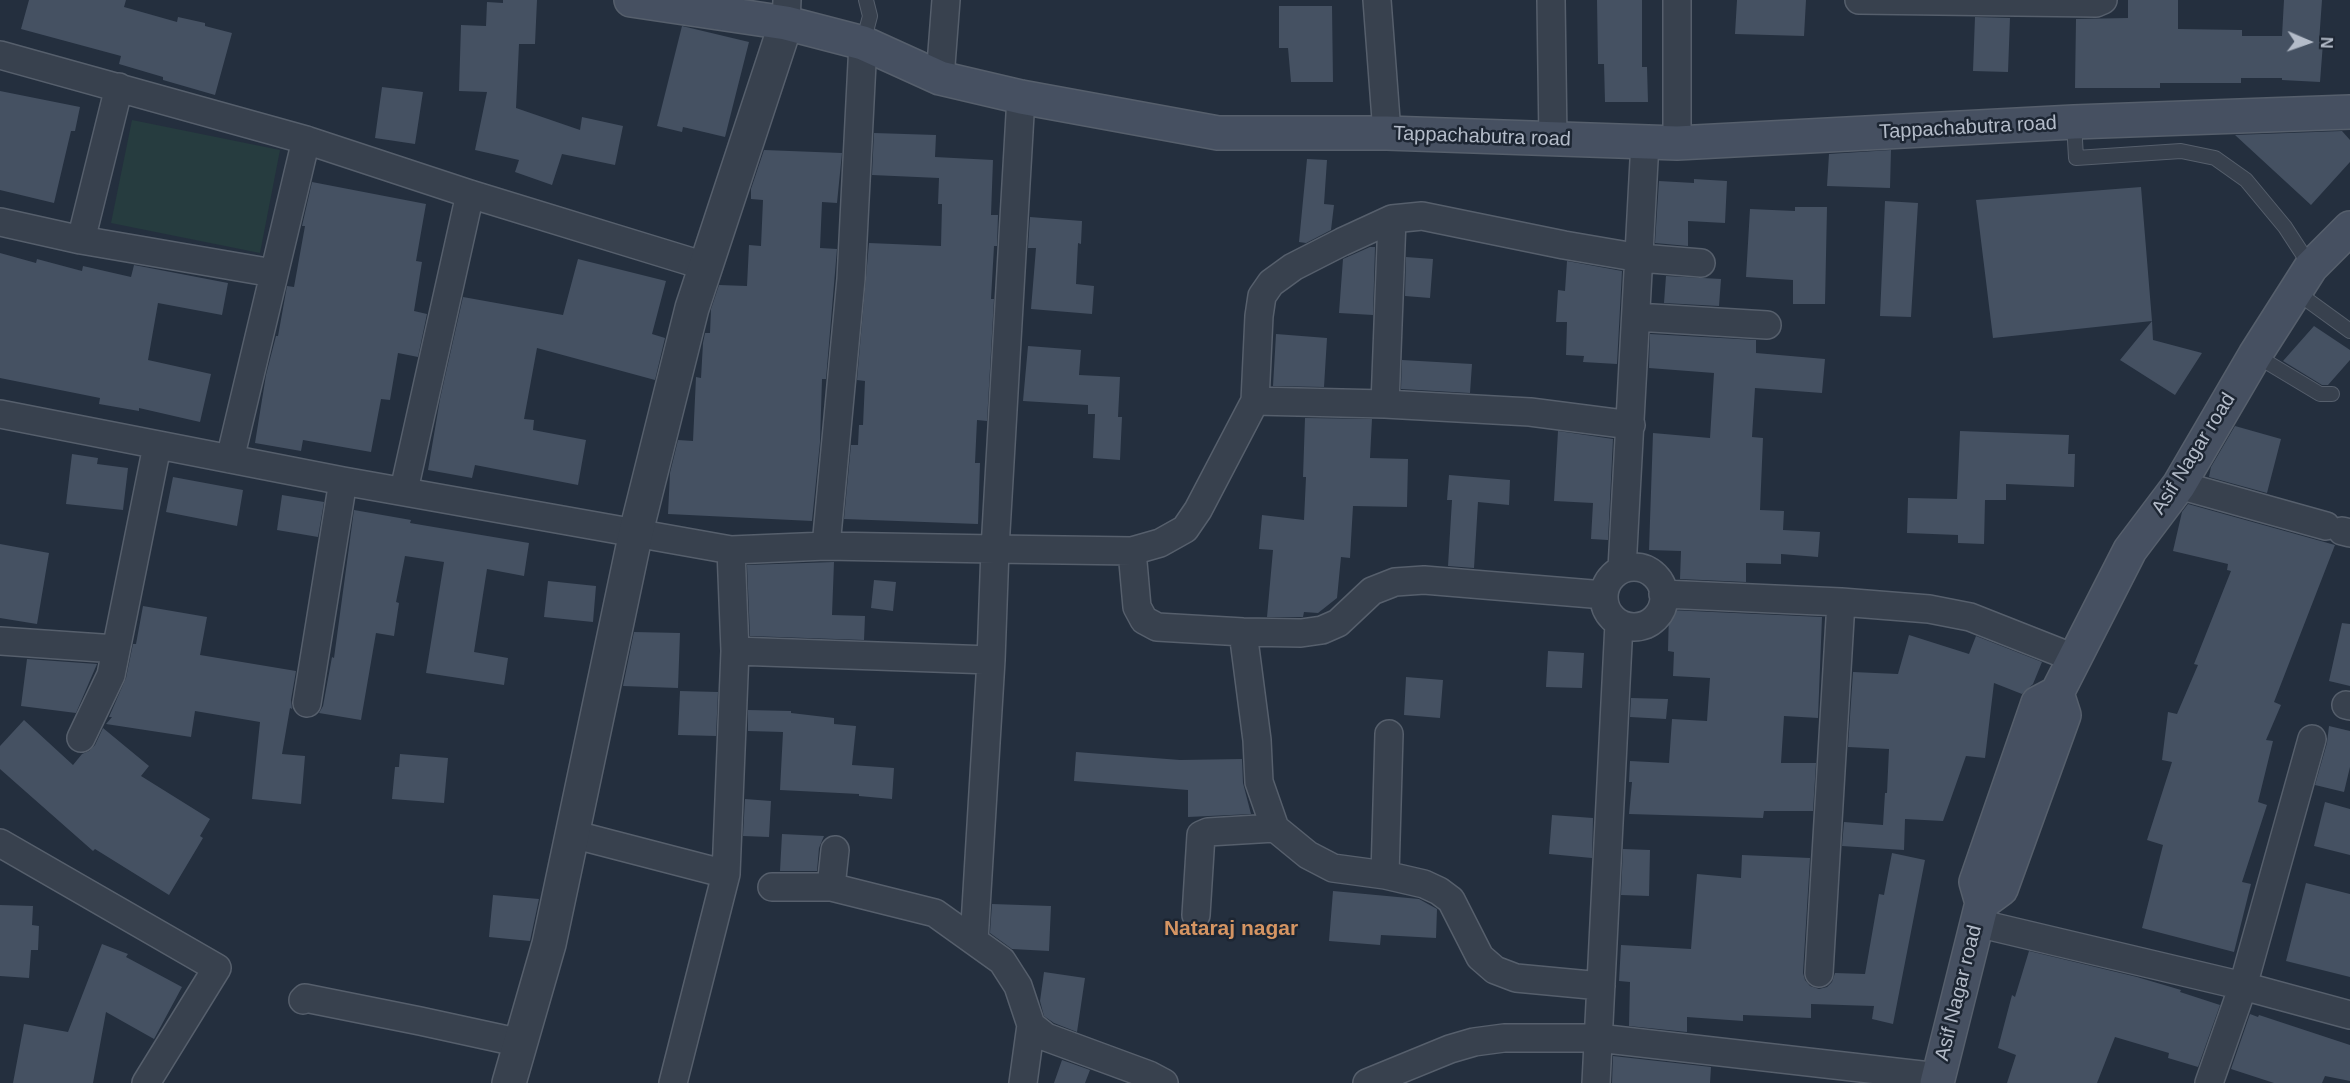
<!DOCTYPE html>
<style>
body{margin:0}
#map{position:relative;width:2350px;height:1083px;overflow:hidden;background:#242f3e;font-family:Arial,sans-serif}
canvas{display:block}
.north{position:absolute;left:2278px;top:12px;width:60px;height:60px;-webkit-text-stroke:4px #1d2633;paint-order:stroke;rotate:92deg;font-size:16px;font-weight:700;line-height:24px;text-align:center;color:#b4bcc9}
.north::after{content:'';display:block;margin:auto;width:21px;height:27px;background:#b4bcc9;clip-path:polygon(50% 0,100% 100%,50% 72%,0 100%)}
</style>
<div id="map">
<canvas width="2350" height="1083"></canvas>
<div class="north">N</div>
</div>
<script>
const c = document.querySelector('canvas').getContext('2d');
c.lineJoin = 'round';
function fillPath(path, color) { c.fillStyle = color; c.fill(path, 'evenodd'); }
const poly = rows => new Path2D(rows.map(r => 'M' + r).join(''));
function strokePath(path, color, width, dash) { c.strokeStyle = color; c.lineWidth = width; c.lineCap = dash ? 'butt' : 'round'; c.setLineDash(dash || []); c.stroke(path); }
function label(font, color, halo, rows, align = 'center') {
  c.font = font + ' Arial,sans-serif'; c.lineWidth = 5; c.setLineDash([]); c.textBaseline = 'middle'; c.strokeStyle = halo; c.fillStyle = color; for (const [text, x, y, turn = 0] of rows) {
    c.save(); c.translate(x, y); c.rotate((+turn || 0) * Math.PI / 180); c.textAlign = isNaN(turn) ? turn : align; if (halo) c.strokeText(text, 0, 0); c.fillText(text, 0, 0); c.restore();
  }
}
fillPath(poly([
 [132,120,280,150,260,253,111,223]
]), '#263c3f');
fillPath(poly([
 [29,0,126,0,124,7,177,22,178,17,205,23,205,26,232,33,215,95,163,80,163,77,119,64,121,56,21,29],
 [503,0,537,0,535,44,519,44,516,108,580,130,582,117,623,126,615,165,562,154,552,185,515,172,519,160,475,150,487,92,459,91,461,25,486,26,487,2,503,3],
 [1597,0,1642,0,1642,67,1647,67,1648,102,1605,102,1604,64,1598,64],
 [1737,0,1806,0,1804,36,1735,34],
 [2128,0,2178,0,2178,29,2242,30,2242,36,2282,36,2284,0,2322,0,2319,42,2323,43,2320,82,2282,80,2282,78,2241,78,2241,83,2160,83,2160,88,2075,88,2076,19,2128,18],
 [1279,6,1332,6,1333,82,1291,82,1288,48,1279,48],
 [1975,17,2010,18,2008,72,1973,71],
 [682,26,749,42,725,137,683,127,682,132,657,126],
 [382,87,423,92,415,144,375,138],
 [0,91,80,107,75,131,71,131,54,203,0,190],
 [2342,131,2350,140,2350,162,2311,205,2235,135],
 [874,133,936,135,935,157,993,160,991,215,998,215,997,246,994,246,991,299,994,299,987,421,977,420,975,463,980,463,978,524,844,519,851,445,858,445,859,425,863,425,865,381,857,380,869,243,941,246,942,204,938,204,939,178,872,175],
 [764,150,842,153,837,203,822,202,820,248,837,249,826,379,822,379,820,442,812,521,668,514,670,473,678,440,693,441,696,377,701,378,703,343,705,333,710,333,711,309,719,285,747,286,749,245,761,246,763,200,751,199,751,189],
 [1891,150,1890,188,1827,186,1829,154],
 [1307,159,1327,160,1324,204,1334,205,1331,230,1306,243,1299,242],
 [1694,179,1727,181,1725,223,1688,221,1688,246,1655,243,1659,181,1694,183],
 [312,182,426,204,416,261,422,262,414,311,427,314,418,357,398,353,390,400,381,399,371,452,303,440,301,451,255,443,266,375,276,336,278,336,287,286,294,287,305,226,302,226],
 [2141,187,2152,321,1993,338,1976,200],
 [1885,201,1918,203,1911,317,1880,316],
 [1795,207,1827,207,1825,304,1793,304,1793,280,1746,277,1750,209,1795,211],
 [1030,217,1082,221,1081,244,1078,243,1076,284,1094,286,1092,314,1031,309,1036,248,1028,248],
 [1370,247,1375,247,1373,315,1339,313,1343,259],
 [0,253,36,263,37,259,82,271,83,266,131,277,134,265,228,283,222,315,158,303,148,360,211,374,200,422,139,408,139,411,99,404,100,398,0,378],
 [1406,257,1433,259,1430,298,1405,296],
 [578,259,666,281,652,334,665,338,655,380,537,348,524,419,534,420,533,430,586,440,578,485,475,465,472,478,428,470,440,399,463,297,563,315],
 [1567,261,1622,271,1617,364,1583,362,1584,356,1566,355,1567,322,1556,322,1558,290,1565,291],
 [1666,276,1721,279,1719,306,1664,303],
 [2152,321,2153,340,2202,353,2175,395,2120,360],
 [2314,326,2350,350,2350,360,2328,385,2322,385,2283,361],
 [1276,334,1327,338,1324,387,1273,386],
 [1650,334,1756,340,1756,353,1825,359,1822,393,1755,388,1752,437,1763,438,1760,510,1784,511,1783,530,1820,532,1818,557,1781,554,1781,564,1746,563,1746,582,1680,579,1681,551,1649,550,1653,433,1710,438,1714,373,1649,368],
 [1028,346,1081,350,1079,375,1120,377,1118,417,1122,417,1120,460,1093,458,1095,414,1088,414,1088,405,1023,401],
 [1402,360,1472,364,1470,393,1401,389],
 [1305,418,1372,419,1370,458,1408,459,1407,507,1353,506,1350,558,1341,557,1337,598,1318,613,1304,612,1303,617,1267,617,1273,550,1259,549,1262,515,1304,520,1306,477,1303,477],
 [2235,426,2281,439,2267,493,2209,477,2211,467],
 [1558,431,1613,439,1608,540,1591,539,1593,503,1554,501],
 [1960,431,2069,435,2068,454,2075,454,2074,487,2006,484,2006,500,1985,500,1984,544,1958,543,1958,535,1907,533,1908,498,1957,499],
 [72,454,98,458,97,464,128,468,123,510,66,504],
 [1449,475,1510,480,1509,505,1478,502,1474,568,1448,566,1452,500,1447,500],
 [173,477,243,490,237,526,166,512],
 [282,495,324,502,318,537,277,530],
 [2188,504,2335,545,2274,702,2281,705,2266,740,2273,741,2258,802,2267,805,2242,882,2251,884,2234,952,2142,928,2163,845,2147,840,2172,762,2162,760,2168,712,2177,714,2198,665,2194,664,2231,571,2227,570,2228,564,2173,551,2182,512],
 [354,510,411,520,410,523,529,543,524,576,487,569,474,652,508,658,504,685,426,673,444,562,405,556,396,602,399,603,394,636,376,633,361,720,319,713,323,706,332,657,334,658],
 [0,544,49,553,37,624,0,618],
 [834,562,832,615,865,616,864,640,750,636,747,565],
 [874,580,896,582,893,611,871,608],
 [548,581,596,586,593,622,544,617],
 [143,606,207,617,200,655,296,671,291,700,292,709,290,708,282,754,305,756,301,804,252,799,260,722,195,711,191,737,106,724,112,717,109,717,126,678,133,644,136,644],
 [1669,610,1822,617,1818,718,1784,716,1781,763,1816,763,1813,811,1764,811,1763,818,1629,814,1632,782,1629,782,1630,761,1669,763,1672,719,1707,721,1710,678,1673,676,1674,652,1668,651],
 [2342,623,2350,624,2350,686,2329,681],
 [634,632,680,633,678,688,623,686],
 [1909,635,1969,654,1976,636,2042,662,2033,684,2022,694,1994,683,1985,758,1966,756,1943,821,1905,819,1904,850,1842,846,1844,822,1883,825,1885,793,1887,793,1889,749,1848,747,1853,672,1898,674],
 [1548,651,1584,653,1582,688,1546,687],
 [27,659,97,664,76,713,21,706],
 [1406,677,1443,680,1440,718,1404,715],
 [680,691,718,692,716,736,678,735],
 [1631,698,1668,699,1666,719,1630,717],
 [748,710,791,711,791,713,834,718,834,724,856,726,852,765,894,768,892,799,859,796,859,794,780,790,783,732,748,731],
 [24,720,73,765,82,754,89,751,95,745,103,728,149,766,141,776,210,819,200,836,203,838,169,895,95,849,93,851,0,769,0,746],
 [2329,726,2350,731,2350,767,2344,792,2315,785,2327,743],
 [1076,752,1180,760,1242,759,1243,783,1251,814,1188,817,1188,790,1074,781],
 [400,754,448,758,444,803,392,799,395,767,399,767],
 [745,799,771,801,769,837,743,836],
 [2325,802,2350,809,2350,855,2314,846],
 [1552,815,1593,818,1592,858,1549,854],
 [782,834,824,836,819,848,817,871,780,871],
 [1623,849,1650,850,1649,896,1621,895],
 [1892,853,1925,860,1893,1024,1872,1019,1874,1006,1811,1004,1811,1018,1743,1015,1743,1021,1687,1017,1687,1032,1629,1026,1630,982,1619,981,1621,945,1691,949,1697,874,1741,878,1742,855,1810,858,1803,973,1805,980,1810,986,1819,989,1827,987,1832,982,1835,973,1865,974,1879,894,1884,895],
 [2306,883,2350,894,2350,977,2286,961],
 [1333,891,1419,899,1437,909,1436,938,1381,935,1380,945,1329,941],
 [493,895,539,899,530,941,489,937],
 [992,904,1051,906,1049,951,1012,949,990,933],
 [0,905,33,906,32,925,39,926,38,950,31,950,29,978,0,976],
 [102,944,128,954,126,957,182,987,154,1039,106,1012,93,1083,13,1083,24,1024,68,1032],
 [2029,951,2137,977,2181,990,2180,992,2220,1005,2198,1067,2168,1058,2169,1053,2115,1037,2097,1083,2007,1083,2016,1055,1998,1048,2012,995,2015,997],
 [1044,972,1085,978,1077,1032,1054,1023,1044,1016,1040,1001],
 [2250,1014,2258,1017,2259,1015,2350,1045,2350,1081,2325,1076,2322,1083,2274,1083,2231,1069],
 [1613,1056,1711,1067,1710,1083,1612,1083],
 [1062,1060,1090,1070,1085,1083,1054,1083]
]), '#455162');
const service = poly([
 [863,43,870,16,866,0],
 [2074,122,2076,158,2181,151,2215,158,2246,180,2285,227,2311,267],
 [2295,291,2350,331],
 [2255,355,2320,394,2332,394]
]);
const minor = poly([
 [1377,0,1387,133],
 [1551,0,1553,140],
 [1859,0,2096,3,2103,0],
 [786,23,787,0],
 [0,55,306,140,470,194,705,266],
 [940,78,946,0],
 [1677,143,1677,0],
 [0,222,81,240,273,273],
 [81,240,119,87],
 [1636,317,1767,325],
 [1255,401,1385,404,1530,412,1631,425],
 [1385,404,1392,219],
 [0,414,343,481,731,550,826,546,995,549,1021,97],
 [230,459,306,140],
 [2179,485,2326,526],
 [404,490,470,194],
 [2342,531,2350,533],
 [826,546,851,279,863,43],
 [1132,551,1160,543,1185,529,1198,510,1255,401,1259,316,1262,296,1271,283,1293,267,1342,242,1392,219,1422,216,1564,245,1640,258,1701,263],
 '1604 597a30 30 0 1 1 60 0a30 30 0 1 1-60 0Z',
 [1622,569,1645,142],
 [1663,594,1841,602,1929,609,1970,617,2074,658],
 [1243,632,1257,740,1259,782,1275,828,1308,855,1333,868,1385,875,1424,884,1439,891,1451,900,1480,957,1495,970,1516,978,1601,986],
 [0,641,116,649],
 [735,651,991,660,995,549,1132,551,1137,607,1144,620,1157,627,1243,632,1301,633,1322,630,1338,623,1372,591,1395,582,1424,580,1604,595],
 [307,703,343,481],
 [2346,705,2350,706],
 [81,738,111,675,157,446],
 [572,834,726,874],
 [0,843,217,968,146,1083],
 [835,850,831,887,935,913,1002,961,1018,986,1031,1025,1023,1083],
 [1385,875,1389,734],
 [772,887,831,887],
 [1196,915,1201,835,1208,832,1275,828],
 [1977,923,2243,986,2350,1015],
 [974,941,991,660],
 [1819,973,1841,602],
 [303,1000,305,998,420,1021,521,1043],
 [1031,1025,1046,1037,1149,1075,1164,1083],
 [673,1083,726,874,735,651,731,550],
 [1367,1083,1450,1049,1474,1042,1504,1038,1598,1038,1939,1077],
 [1596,1083,1619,623],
 [2209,1083,2243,986,2312,739]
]);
const tertiary = poly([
 [509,1083,549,944,636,532,692,308,786,23]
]);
const secondary = poly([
 [631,0,786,23,863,43,940,78,1021,97,1218,133,1387,133,1677,143,2074,122,2350,112],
 [1982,903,2001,889,2064,715,2057,693],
 [1937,1083,1982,903,1976,882,2038,703,2057,693,2130,550,2179,485,2255,355,2311,267,2350,228]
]);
strokePath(service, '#565f6c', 16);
strokePath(minor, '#565f6c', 30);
strokePath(tertiary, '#565f6c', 36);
strokePath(secondary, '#565f6c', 36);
strokePath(service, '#38414e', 14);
strokePath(minor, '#38414e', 27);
strokePath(tertiary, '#38414e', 33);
strokePath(secondary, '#465061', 33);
label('20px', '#b4bcc9', '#1d2633', [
 ["Tappachabutra road",1968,128,-3],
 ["Tappachabutra road",1482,137,2],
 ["Asif Nagar road",2194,454,-58],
 ["Asif Nagar road",1959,993,-76]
]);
label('bold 21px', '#d59563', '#1d2633', [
 ["Nataraj nagar",1231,929]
]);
</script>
